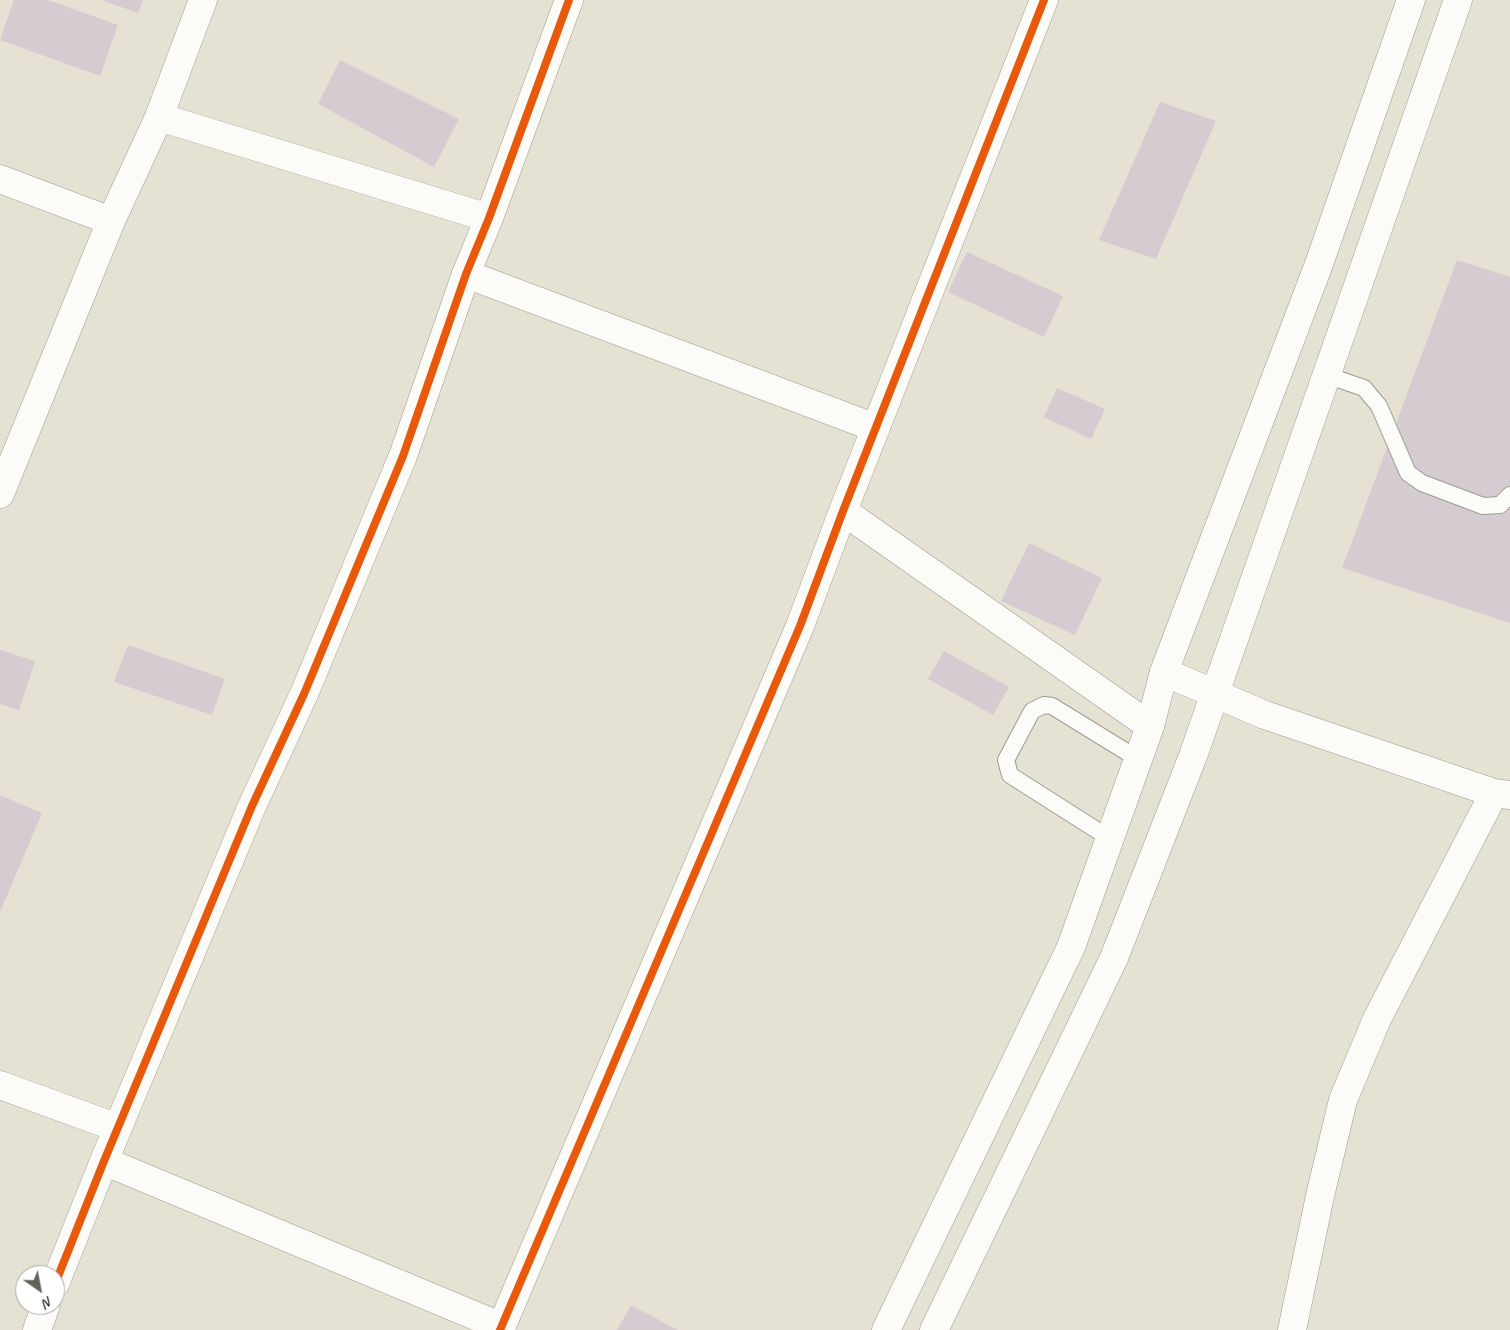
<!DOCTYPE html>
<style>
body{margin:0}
#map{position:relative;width:1510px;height:1330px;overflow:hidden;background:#e6e2d3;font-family:Caveat,sans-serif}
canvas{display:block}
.north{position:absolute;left:15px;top:1265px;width:50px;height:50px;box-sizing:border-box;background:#fff;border:1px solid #a4a4a4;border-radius:50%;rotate:147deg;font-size:14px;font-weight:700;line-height:20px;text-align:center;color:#1c1c1c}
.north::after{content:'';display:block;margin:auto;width:18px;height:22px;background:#63615c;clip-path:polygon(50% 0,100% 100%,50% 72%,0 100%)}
</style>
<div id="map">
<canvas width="1510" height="1330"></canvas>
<div class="north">N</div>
</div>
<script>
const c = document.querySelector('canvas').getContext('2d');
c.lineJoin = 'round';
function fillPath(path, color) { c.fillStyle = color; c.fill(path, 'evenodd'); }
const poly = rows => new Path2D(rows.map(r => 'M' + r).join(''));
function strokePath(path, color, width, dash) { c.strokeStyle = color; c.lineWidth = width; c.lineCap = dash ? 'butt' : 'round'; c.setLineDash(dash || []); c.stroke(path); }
fillPath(poly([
 [14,0,48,0,118,25,100,76,0,40],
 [101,0,143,0,138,13],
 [340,60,459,119,434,167,318,104],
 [1160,102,1216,121,1156,259,1099,240],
 [967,252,1063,296,1044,337,948,292],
 [1457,260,1510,277,1510,623,1342,568],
 [1057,388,1105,409,1091,439,1044,417],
 [1029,543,1102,578,1075,635,1001,601],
 [128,645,225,679,212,715,114,682],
 [0,650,35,661,19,710,0,704],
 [944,651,1009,687,993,715,928,679],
 [0,795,42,813,0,912],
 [631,1305,678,1330,617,1330]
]), '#d4ccd0');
const lane = poly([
 [1326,375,1364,388,1379,406,1408,473,1422,483,1483,506,1500,505,1510,495],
 [1109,838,1010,775,1006,760,1032,711,1044,705,1052,706,1138,759]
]);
const street = poly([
 [159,117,489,218],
 [0,179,111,221],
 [466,274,876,428],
 [0,494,111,221,159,117,203,0],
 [843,511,1150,726],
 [1164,672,1265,715,1494,793,1510,795],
 [0,1085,118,1128],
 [104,1161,502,1327],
 [55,1284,104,1161,252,806,304,694,403,456,466,274,489,218,569,0],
 [37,1330,46,1305],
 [500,1330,800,626,843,511,1044,0],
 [1292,1330,1320,1196,1343,1100,1377,1019,1494,793]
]);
const highway = poly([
 [886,1330,1071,947,1150,726,1164,672,1319,264,1411,0],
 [934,1330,1114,958,1193,756,1458,0]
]);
strokePath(lane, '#9d9b92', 18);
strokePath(street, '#9d9b92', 29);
strokePath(highway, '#9d9b92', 29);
strokePath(lane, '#fbfbf8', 16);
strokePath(street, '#fbfbf8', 28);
strokePath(highway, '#fbfbf8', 28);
strokePath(poly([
 [55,1284,104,1161,252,806,304,694,403,456,466,274,489,218,569,0],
 [500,1330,800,626,843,511,1044,0]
]), '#e8590c', 8);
</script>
